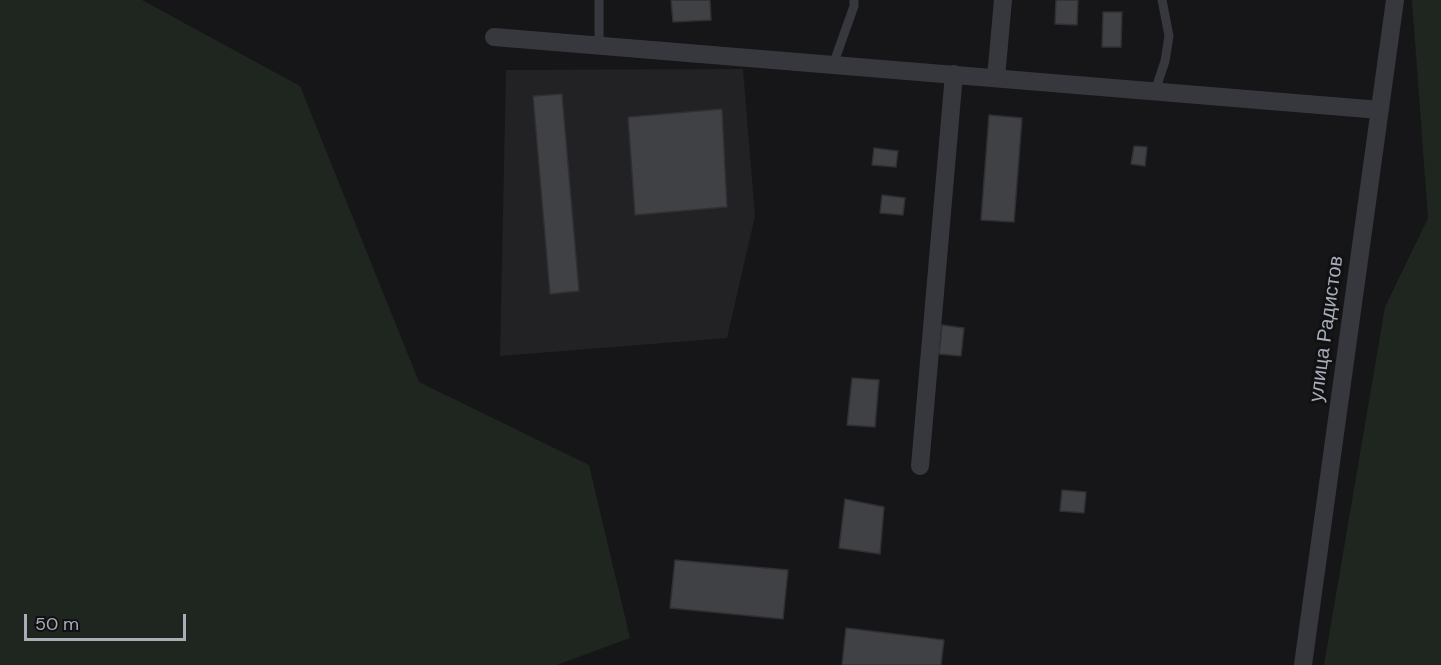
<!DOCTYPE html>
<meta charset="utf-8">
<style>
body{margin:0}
#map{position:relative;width:1441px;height:665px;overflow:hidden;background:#161618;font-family:"DM Sans",sans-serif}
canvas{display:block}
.scale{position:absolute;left:24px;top:614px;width:162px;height:27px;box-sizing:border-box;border:3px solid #a8adb8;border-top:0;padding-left:8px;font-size:18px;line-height:21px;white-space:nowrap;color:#a8adb8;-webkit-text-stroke:4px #111113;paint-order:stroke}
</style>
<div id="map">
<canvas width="1441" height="665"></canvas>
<div class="scale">50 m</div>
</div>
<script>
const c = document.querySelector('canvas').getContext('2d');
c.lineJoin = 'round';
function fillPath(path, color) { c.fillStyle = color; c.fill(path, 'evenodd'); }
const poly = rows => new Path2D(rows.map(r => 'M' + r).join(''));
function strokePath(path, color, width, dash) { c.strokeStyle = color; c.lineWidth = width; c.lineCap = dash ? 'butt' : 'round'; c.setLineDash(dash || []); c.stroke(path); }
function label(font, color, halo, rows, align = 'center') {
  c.font = font + ' "DM Sans",sans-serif'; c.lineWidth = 6; c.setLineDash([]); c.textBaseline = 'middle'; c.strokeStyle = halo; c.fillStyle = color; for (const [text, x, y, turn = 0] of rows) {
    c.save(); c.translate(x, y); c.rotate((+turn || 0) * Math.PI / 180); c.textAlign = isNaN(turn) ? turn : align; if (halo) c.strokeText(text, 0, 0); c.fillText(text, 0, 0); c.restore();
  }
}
fillPath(poly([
 [743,69,755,216,727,338,500,356,506,70]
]), '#222225');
fillPath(poly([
 [0,0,142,0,300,86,419,382,589,465,630,638,557,665,0,665],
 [1412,0,1441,0,1441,665,1324,665,1385,307,1428,218]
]), '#1e261f');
const building = poly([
 [671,0,710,0,711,20,673,22,671,0],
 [1056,0,1078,0,1077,25,1055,24,1056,0],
 [1103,12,1122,12,1121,47,1102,47,1103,12],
 [562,94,579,291,550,294,533,96,562,94],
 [722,109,727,207,635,215,628,117,722,109],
 [989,115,1022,118,1014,222,981,220,989,115],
 [1134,146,1147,147,1145,166,1131,164,1134,146],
 [874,148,898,151,896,167,872,165,874,148],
 [882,195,905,198,903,215,880,213,882,195],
 [942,325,964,328,961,356,939,354,942,325],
 [852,378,879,380,875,427,847,425,852,378],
 [1062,490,1086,492,1084,513,1060,511,1062,490],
 [845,499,884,507,880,554,839,548,845,499],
 [675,560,788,570,783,619,670,608,675,560],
 [846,628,944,640,941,665,842,665,846,628]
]);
fillPath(building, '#404145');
strokePath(building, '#303034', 1.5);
strokePath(poly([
 [599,46,599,0],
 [833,65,854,6,854,0],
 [1155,91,1165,61,1169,36,1162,0]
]), '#37383d', 9);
strokePath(poly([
 [494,37,1380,110],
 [996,78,1003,0],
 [920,466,954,74],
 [1303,665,1395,0]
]), '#37383d', 18);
label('20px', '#a8adb8', '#111113', [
 ["улица Радистов",1327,329,-82]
]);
</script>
